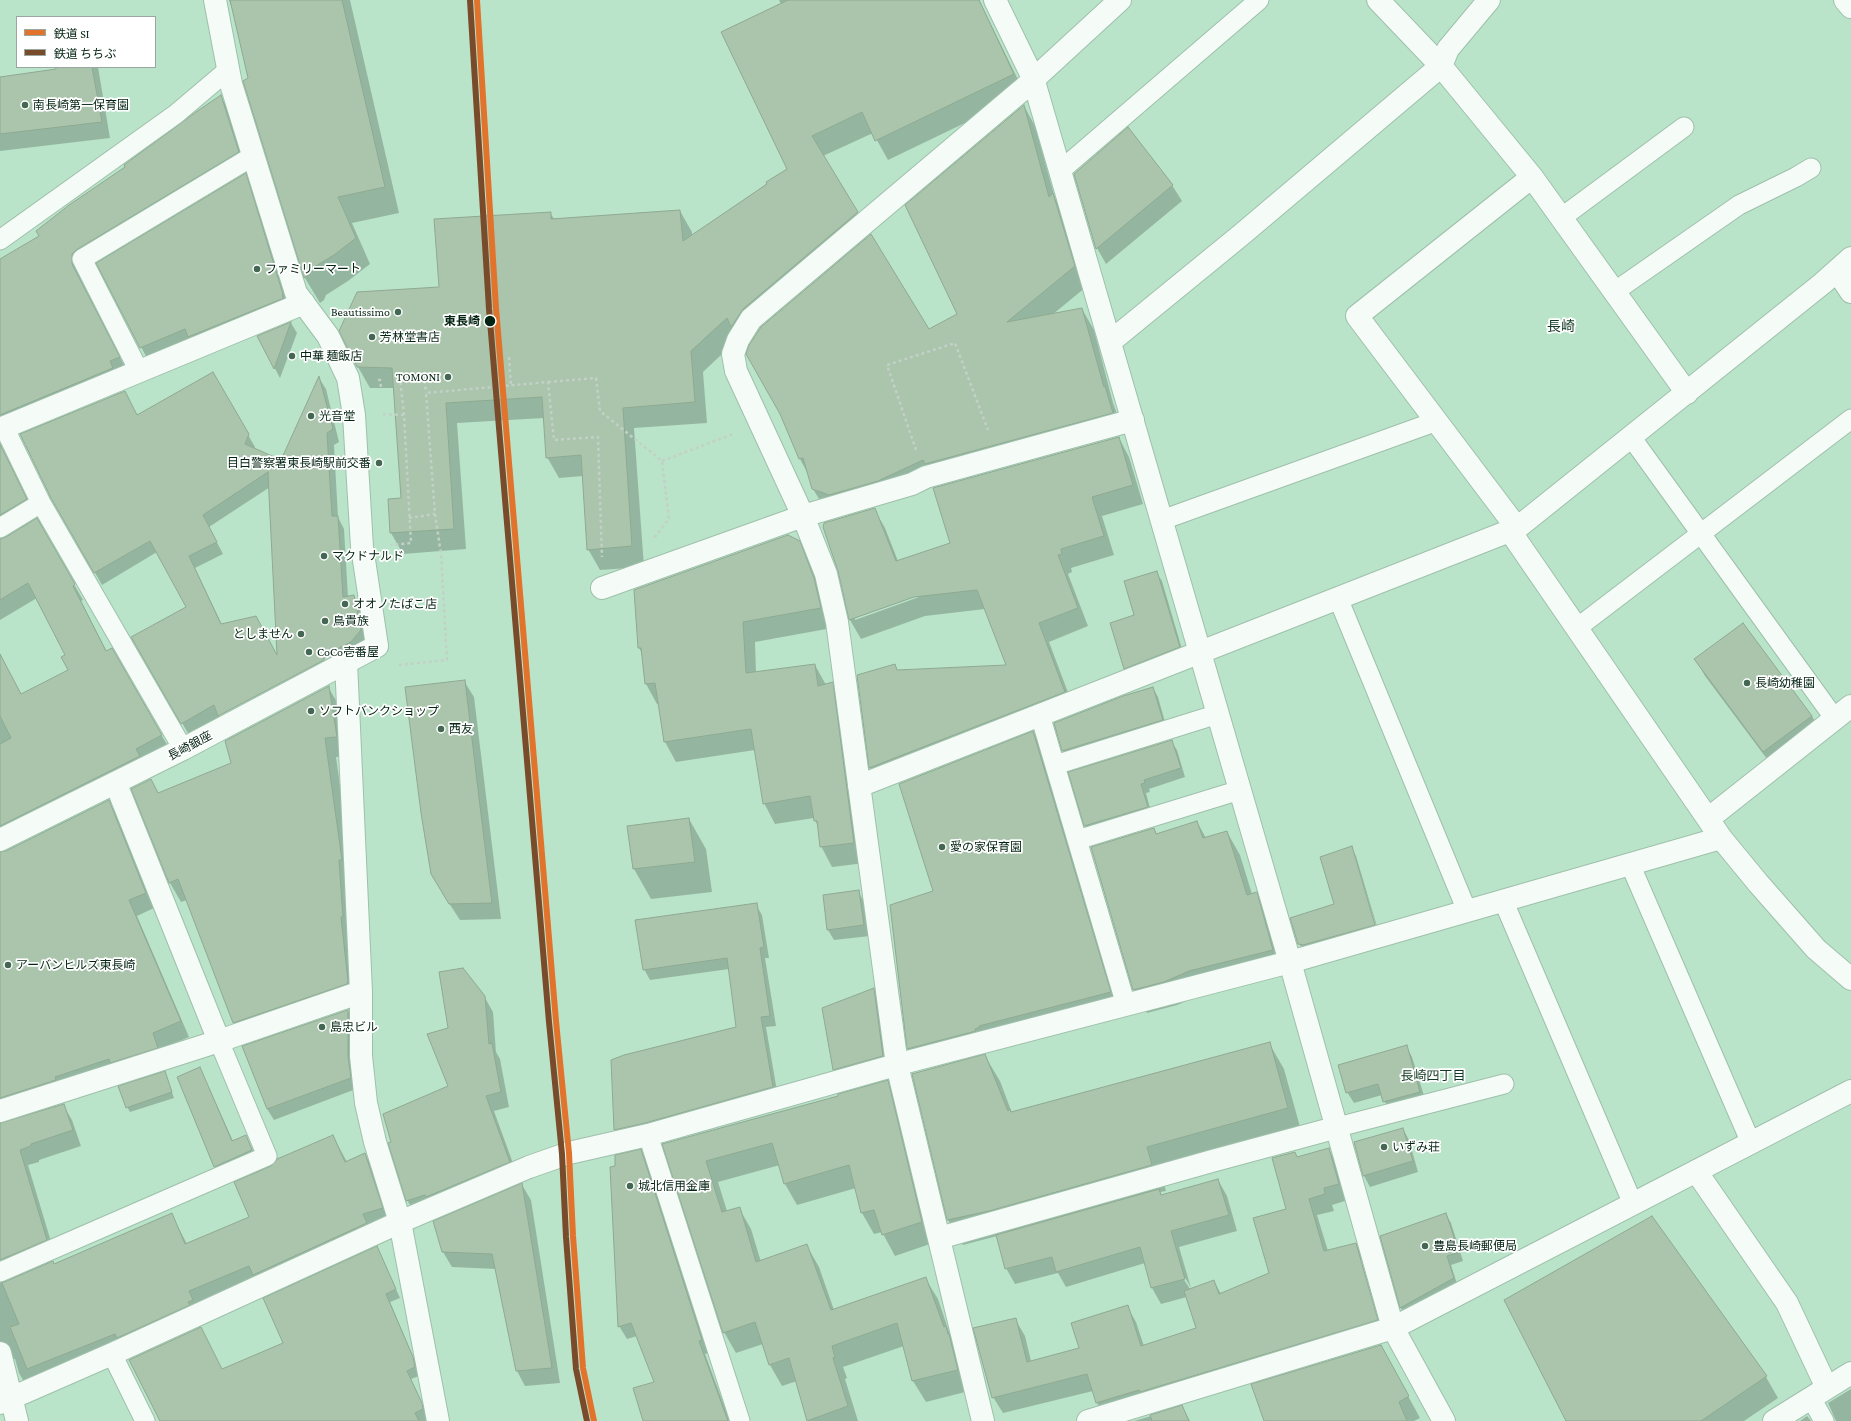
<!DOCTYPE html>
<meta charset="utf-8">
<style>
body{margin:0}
#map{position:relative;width:1851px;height:1421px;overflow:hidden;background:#bae4c9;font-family:"Crimson Pro","Noto Sans JP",serif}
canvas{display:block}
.legend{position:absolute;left:16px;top:16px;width:140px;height:52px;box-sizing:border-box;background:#fff;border:1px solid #9aa7a0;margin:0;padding:5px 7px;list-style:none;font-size:12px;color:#032412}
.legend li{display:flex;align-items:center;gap:8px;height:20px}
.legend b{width:20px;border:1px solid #9aa7a0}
</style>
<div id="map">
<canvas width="1851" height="1421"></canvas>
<ul class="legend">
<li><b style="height:5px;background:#e1732c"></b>鉄道 SI</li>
<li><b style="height:5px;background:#7a4b2a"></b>鉄道 ちちぶ</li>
</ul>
</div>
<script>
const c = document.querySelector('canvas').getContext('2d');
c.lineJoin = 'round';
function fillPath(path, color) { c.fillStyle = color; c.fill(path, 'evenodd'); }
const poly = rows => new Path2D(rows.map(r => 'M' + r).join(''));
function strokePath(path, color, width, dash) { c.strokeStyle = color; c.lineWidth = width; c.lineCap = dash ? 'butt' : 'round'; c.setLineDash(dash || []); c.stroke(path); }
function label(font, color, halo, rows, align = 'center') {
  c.font = font + ' "Crimson Pro","Noto Sans JP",serif'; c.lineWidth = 3.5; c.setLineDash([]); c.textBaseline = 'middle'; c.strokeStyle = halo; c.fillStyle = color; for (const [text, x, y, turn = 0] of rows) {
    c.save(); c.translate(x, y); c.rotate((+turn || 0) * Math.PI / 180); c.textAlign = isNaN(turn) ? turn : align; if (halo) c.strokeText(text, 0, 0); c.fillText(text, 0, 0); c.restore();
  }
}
fillPath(poly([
 [229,0,350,0,399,213,352,223,370,264,348,281,326,295,324,300,320,303,305,278,244,82,249,79,234,14],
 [779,0,979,0,1025,94,888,160,873,133,823,156,869,233,739,338,703,372,707,423,634,428,644,567,600,570,588,549,583,476,559,478,547,457,544,418,457,423,466,549,403,554,391,533,389,500,402,499,395,388,370,388,358,367,440,288,550,213,555,220,680,211,692,232,692,236,788,169,781,4],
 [57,67,98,67,110,138,0,151,0,78,57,70],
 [221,97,230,112,247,167,81,270,81,280,128,373,0,436,0,261,40,237,126,167],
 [1024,106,1035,126,1055,198,1065,214,1086,287,1052,315,1082,309,1094,330,1113,403,1124,433,825,509,813,489,808,474,800,459,781,413,958,315],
 [1075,174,1172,185,1182,201,1106,264,1097,248],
 [245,175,255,191,292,311,150,364,98,264],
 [291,323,297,333,280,378,258,337],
 [213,374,255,447,254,449,282,461,319,378,326,389,339,442,334,445,338,517,344,529,348,597,353,596,360,608,367,642,189,735,133,638,187,608,157,552,102,585,52,497,131,404,138,416],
 [270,487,278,658,222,625,195,568,223,554,209,527],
 [328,657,329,658,219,717,219,715],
 [1119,438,1129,457,1143,504,1102,516,1114,555,1071,568,1072,572,1068,574,1088,626,1049,642,1075,711,881,787,870,768,858,676,895,665,898,671,1007,666,985,609,925,616,861,639,850,620,839,571,874,509,885,528,898,561,951,543],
 [918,595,919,597,855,620,855,618],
 [0,446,35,515,3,534,0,539,6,539,37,520,83,600,81,601,107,652,112,649,170,750,0,836,0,654,21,695,69,671,67,655,37,598,0,620],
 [799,542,811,563,832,628,755,642,756,673,815,665,826,685,832,683,844,703,865,863,832,867,821,846,819,828,814,818,775,824,764,803,755,750,676,762,665,742,659,704,657,704,646,684,643,655,639,648],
 [1156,572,1162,581,1184,656,1131,677,1125,668,1136,615],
 [1696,660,1812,716,1821,732,1773,767,1705,676],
 [464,681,474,697,501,919,460,920,441,891],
 [328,687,340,707,348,757,336,757,353,879,358,990,246,1042,234,1022,187,900,181,902,170,883,133,789,151,780,159,794,232,764],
 [1153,688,1158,697,1167,729,1068,760,1063,751,1055,724],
 [1033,732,1045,753,1122,1014,921,1070,908,1049],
 [1171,741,1177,750,1185,777,1149,789,1150,792,1146,793,1152,816,1091,835,1085,826,1070,773],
 [108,801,117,816,154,908,137,916,189,1037,0,1118,0,904],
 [689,819,706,849,712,892,651,899,634,869,629,826],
 [1197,822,1206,838,1227,832,1240,855,1252,894,1256,893,1269,916,1286,973,1203,994,1177,1005,1147,1013,1134,990,1154,829,1157,834],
 [1351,848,1356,856,1379,933,1304,952,1299,943,1335,904],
 [1353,856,1355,856,1377,929,1375,930],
 [858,891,864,902,870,936,834,940,828,930],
 [756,905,762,915,769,958,765,958,776,1026,766,1027,778,1097,621,1140,615,1130,738,1028,729,969,650,980,644,969],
 [874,989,880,1000,889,1066,840,1080,834,1069],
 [484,996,493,1012,496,1052,500,1059,509,1107,494,1111,518,1177,416,1215,407,1200,449,1086,449,1028],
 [348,1011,354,1021,356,1089,274,1120,267,1109,243,1047],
 [1269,1043,1284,1069,1302,1134,1161,1173,1166,1191,1160,1192,1162,1196,1218,1180,1227,1196,1237,1231,1179,1247,1191,1288,1183,1274,1181,1275,1190,1289,1214,1281,1221,1294,1270,1273,1287,1209,1298,1158,1329,1150,1338,1166,1348,1200,1332,1205,1334,1211,1317,1215,1328,1251,1356,1244,1365,1260,1386,1336,1107,1421,1098,1405,1093,1391,1003,1413,993,1397,1015,1319,1025,1336,1031,1361,1080,1349,1127,1306,1136,1322,1144,1346,1197,1329,1187,1297,1161,1304,1152,1288,1145,1263,1066,1287,1058,1273,1015,1284,1006,1268,997,1236,963,1245,948,1220,985,1056,1000,1081,1012,1113],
 [1360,1260,1362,1260,1380,1324,1378,1325],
 [1406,1046,1412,1057,1426,1102,1390,1113,1382,1095,1354,1103,1347,1092],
 [200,1068,233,1141,246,1136,258,1161,221,1177,215,1167],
 [165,1072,174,1098,130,1112,127,1107],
 [887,1081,899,1102,933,1243,895,1256,882,1232,874,1234,862,1213,856,1188,797,1205,785,1184,780,1165,718,1182,727,1211,739,1208,751,1229,761,1262,807,1246,819,1267,834,1310,925,1278,938,1299,969,1391,926,1402,913,1381,904,1346,843,1367,847,1378,845,1379,858,1421,808,1421,797,1381,782,1386,770,1365,763,1344,736,1353,724,1332,664,1145,839,1097],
 [63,1105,72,1120,81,1146,39,1160,39,1162,28,1165,55,1255,10,1275,0,1255,0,1124],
 [1403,1129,1409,1140,1418,1172,1370,1187,1364,1176,1355,1142],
 [333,1136,347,1162,365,1154,375,1172,392,1226,29,1391,19,1373,15,1359,7,1359,0,1365,0,1279,3,1283,54,1265,172,1215,187,1244,250,1218,272,1167],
 [641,1151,648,1163,709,1353,705,1354,730,1421,644,1421,655,1382,637,1336,627,1339,619,1326,616,1167],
 [522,1185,531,1200,560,1383,525,1386,517,1371,496,1269,452,1267,443,1252],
 [1446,1214,1451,1223,1463,1261,1451,1265,1458,1287,1406,1317,1401,1308,1381,1237],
 [1652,1218,1766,1377,1778,1398,1744,1421,1567,1421],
 [377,1247,400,1298,390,1302,417,1366,419,1376,411,1379,425,1410,427,1421,161,1421,222,1370,284,1343],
 [1381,1346,1420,1418,1414,1421,1265,1421],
 [1851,1389,1851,1421,1836,1421,1828,1403],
 [1182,1407,1190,1421,1134,1421],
 [1807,1416,1811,1421,1800,1421]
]), '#0003');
const building = poly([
 [230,0,342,0,385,187,338,197,356,238,334,255,311,269,310,274,304,278,243,81,248,78,230,0],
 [788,0,979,0,1014,74,875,141,862,112,812,136,858,212,743,309,731,327,727,318,691,351,695,402,623,408,632,546,587,550,581,455,546,458,542,397,446,403,454,529,390,533,388,499,401,498,392,368,357,367,339,331,357,292,439,287,434,219,551,212,551,219,680,210,683,241,767,184,766,182,787,169,721,32,788,0],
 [56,67,92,67,102,122,0,134,0,77,56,69,56,67],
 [221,95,239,152,76,250,72,254,72,264,120,357,110,361,113,368,0,415,0,259,39,236,36,231,69,205,125,167,124,165,196,112,221,95],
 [1024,105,1049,197,1053,193,1075,266,1007,322,1082,308,1104,387,1105,386,1113,413,925,464,923,460,878,481,829,495,812,489,803,458,799,459,780,414,746,354,749,345,761,327,871,234,929,329,957,314,905,205,1024,105],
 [1128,127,1173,185,1096,249,1074,174,1128,127],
 [246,173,283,294,282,296,284,298,188,337,185,329,140,348,96,263,246,173],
 [291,322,274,369,257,336,291,322],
 [213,372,249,434,245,444,281,460,319,376,333,429,327,433,332,516,338,516,343,597,354,595,361,630,351,642,323,656,324,660,218,716,214,705,181,724,131,637,186,607,150,541,94,573,51,498,20,434,125,391,137,415,213,372],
 [268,472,269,495,277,655,256,616,221,624,189,556,217,542,203,515,268,472],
 [1119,437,1133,485,1092,497,1104,536,1061,549,1062,554,1058,555,1078,608,1039,623,1065,692,869,768,857,675,895,664,897,670,1006,665,977,590,914,597,849,620,838,571,823,527,824,523,875,508,896,561,950,543,933,488,1119,437],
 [0,444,27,499,0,515,0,444],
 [37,518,75,584,73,586,106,651,112,648,162,735,136,749,140,756,0,826,0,744,11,738,0,716,0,654,21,694,68,670,61,657,65,655,28,583,0,600,0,539,6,537,37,518],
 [788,535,800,541,814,578,821,608,743,622,746,673,815,664,818,686,833,682,854,843,820,847,817,821,814,821,810,796,763,804,751,729,664,742,655,683,645,684,641,648,638,648,634,590,788,535],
 [1157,571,1180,647,1124,669,1110,623,1134,615,1124,581,1157,571],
 [1743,623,1812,716,1763,752,1694,659,1743,623],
 [465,680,480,806,492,903,449,904,431,874,421,813,405,687,465,680],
 [329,686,337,737,325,738,342,860,339,860,343,917,341,917,348,981,347,984,233,1023,178,879,169,883,131,789,151,779,158,793,231,763,225,741,329,686],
 [1153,687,1163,720,1062,751,1054,723,1123,696,1153,687],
 [1033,731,1111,992,979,1026,980,1027,975,1029,976,1031,907,1049,890,905,933,891,899,784,1033,731],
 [1172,740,1181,768,1144,780,1145,783,1141,784,1148,807,1084,826,1068,772,1172,740],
 [109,800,146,893,129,900,181,1021,153,1033,158,1048,110,1063,109,1059,55,1077,56,1080,0,1098,0,852,6,851,109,800],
 [689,818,695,862,633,869,627,826,689,818],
 [1197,821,1203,838,1227,831,1247,895,1257,892,1273,950,1189,971,1164,982,1133,990,1091,847,1154,828,1156,834,1197,821],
 [1352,846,1375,925,1303,945,1298,944,1290,918,1334,904,1320,857,1352,846],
 [859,890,864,925,827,930,823,895,859,890],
 [757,903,764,947,760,948,770,1016,761,1017,773,1087,645,1123,614,1130,611,1060,624,1055,736,1027,727,958,643,970,635,920,757,903],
 [463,968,485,996,489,1044,492,1043,501,1092,486,1096,510,1162,426,1197,425,1195,406,1201,388,1143,391,1142,383,1114,448,1086,427,1034,448,1028,439,972,463,968],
 [874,988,883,1056,833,1070,822,1008,874,988],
 [348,1010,348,1056,351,1078,267,1109,242,1046,348,1010],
 [1270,1042,1288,1108,1147,1147,1152,1165,989,1211,947,1220,912,1074,985,1054,1008,1111,1010,1109,1011,1112,1270,1042],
 [1407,1045,1420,1092,1383,1102,1378,1084,1346,1093,1338,1065,1407,1045],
 [200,1067,232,1141,246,1135,252,1150,214,1167,177,1077,200,1067],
 [165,1071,172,1092,126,1108,118,1086,165,1071],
 [888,1080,922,1222,882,1235,874,1210,861,1213,849,1165,784,1184,772,1143,706,1161,722,1212,740,1207,756,1262,807,1244,831,1310,926,1277,944,1327,946,1326,948,1334,949,1334,958,1370,912,1381,897,1323,832,1346,835,1357,833,1358,848,1406,807,1421,789,1358,769,1365,755,1322,723,1333,662,1144,838,1096,838,1094,888,1080],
 [64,1104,73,1130,31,1144,31,1146,20,1150,47,1240,0,1260,0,1123,64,1104],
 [1403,1128,1413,1161,1363,1176,1354,1142,1403,1128],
 [333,1135,345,1162,365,1153,383,1208,363,1214,367,1223,253,1275,249,1266,189,1291,193,1300,188,1302,190,1305,117,1338,115,1334,27,1369,10,1327,19,1324,2,1283,53,1261,54,1264,172,1213,185,1244,249,1217,234,1182,271,1166,277,1159,333,1135],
 [1329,1148,1339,1184,1324,1188,1325,1194,1309,1199,1324,1251,1356,1243,1378,1320,1140,1392,1139,1390,1096,1403,1087,1374,992,1398,973,1328,1016,1318,1027,1362,1079,1348,1071,1323,1128,1305,1141,1346,1196,1328,1184,1291,1214,1280,1219,1294,1269,1273,1253,1218,1286,1209,1272,1158,1295,1152,1297,1157,1329,1148],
 [641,1149,702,1340,699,1341,728,1421,643,1421,633,1388,654,1382,631,1323,618,1327,610,1167,615,1166,615,1155,641,1149],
 [1218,1179,1229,1215,1171,1231,1185,1279,1151,1288,1140,1247,1056,1272,1052,1257,1005,1269,996,1235,1159,1189,1161,1195,1218,1179],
 [522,1183,552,1368,516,1371,492,1254,442,1252,433,1221,522,1183],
 [1446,1213,1459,1252,1447,1256,1454,1278,1400,1308,1380,1236,1446,1213],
 [1652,1216,1767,1376,1701,1421,1566,1421,1504,1300,1652,1216],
 [377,1246,396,1289,386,1294,413,1357,415,1367,407,1371,422,1403,423,1409,415,1413,419,1421,160,1421,129,1360,201,1327,222,1369,283,1343,263,1298,377,1246],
 [1381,1345,1409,1396,1399,1402,1407,1421,1264,1421,1251,1384,1381,1345],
 [1182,1405,1189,1421,1152,1421,1150,1415,1182,1405]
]);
fillPath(building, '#aac5ac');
strokePath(building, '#8ea991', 1);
const lane = poly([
 [1060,171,1259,0],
 [1561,218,1684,127],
 [0,240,176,114,228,70],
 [1614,292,1739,205,1796,177,1811,168],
 [139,371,82,259,253,156],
 [4,427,41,503,183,749],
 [1631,437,1835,719],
 [1162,520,1437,421],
 [0,528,41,503],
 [1338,598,1467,911],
 [1577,628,1851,419],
 [1040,715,1126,1005],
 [1055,765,1218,714],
 [1077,840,1240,790],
 [1630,864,1751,1143],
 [1503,900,1633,1204],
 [1338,1127,1504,1084],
 [648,1135,740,1421],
 [0,1272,267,1156,219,1041],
 [112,1354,145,1421],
 [1811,1398,1824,1421]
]);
const street = poly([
 [995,0,1033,78,1290,962,1393,1328,1444,1421],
 [1378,0,1441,66,1532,177,1687,393],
 [1845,0,1851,7],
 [1837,271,1851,292],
 [1110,342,1241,235,1441,66,1448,49,1489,0],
 [0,429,304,303],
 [1517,528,1357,316,1532,177],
 [1510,531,1721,838,1758,883,1816,949,1851,979],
 [602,588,803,516,912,484,926,477,1133,420],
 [346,662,361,992,361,1056,366,1103,375,1142,400,1222,438,1421],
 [116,784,219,1041],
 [859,786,1517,528,1823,283,1851,258],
 [1708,819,1851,706],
 [0,840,183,749,377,646,362,547,354,415,348,378,328,336,296,293,231,84,215,0],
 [0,1111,219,1041,361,992],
 [1696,1171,1787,1303,1827,1388],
 [939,1238,1212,1161,1338,1127],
 [0,1353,17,1421],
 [0,1403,112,1354,400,1222,529,1167,569,1153,648,1135,903,1063,1290,962,1721,838],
 [983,1421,897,1065,837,622,826,574,803,516,736,371,733,354,738,340,751,319,1022,90,1120,0],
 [1088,1421,1393,1328,1851,1091],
 [1774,1421,1851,1373]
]);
strokePath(lane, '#9ec0ab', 21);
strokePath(street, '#9ec0ab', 24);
strokePath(poly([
 [509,357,511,385],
 [378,380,380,380,381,388],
 [548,382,596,378,600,411,662,461,669,519,654,538],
 [383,414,404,415,411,543,391,545],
 [404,415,400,378,424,376,426,393],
 [916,450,887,365,955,343,988,430],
 [662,461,733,434],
 [409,518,435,514],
 [399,665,447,660,441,554,435,514,426,393,548,382,554,440,598,437,602,557]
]), '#c2d0c7', 2.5, [3, 3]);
strokePath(lane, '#f5fbf7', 19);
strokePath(street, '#f5fbf7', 22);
strokePath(poly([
 [477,0,496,308,556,1021,569,1153,573,1236,583,1368,594,1421]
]), '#e1732c', 6);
strokePath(poly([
 [470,0,489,309,549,1022,562,1154,566,1237,576,1369,587,1421]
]), '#7a4b2a', 6);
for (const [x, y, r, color] of [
 [25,105,4,"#436752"],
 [257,269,4,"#436752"],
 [398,312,4,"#436752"],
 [490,321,6,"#032412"],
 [372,337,4,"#436752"],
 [292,356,4,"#436752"],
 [448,377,4,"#436752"],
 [311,416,4,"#436752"],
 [379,463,4,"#436752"],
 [324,556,4,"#436752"],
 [345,604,4,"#436752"],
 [325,621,4,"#436752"],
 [301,634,4,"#436752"],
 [309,652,4,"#436752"],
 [1747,683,4,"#436752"],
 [311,711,4,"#436752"],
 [441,729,4,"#436752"],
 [942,847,4,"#436752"],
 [8,965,4,"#436752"],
 [322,1027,4,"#436752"],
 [1384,1147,4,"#436752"],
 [630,1186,4,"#436752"],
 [1425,1246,4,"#436752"]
]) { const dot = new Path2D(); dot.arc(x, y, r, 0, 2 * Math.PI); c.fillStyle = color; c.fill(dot); strokePath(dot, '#fff', 1.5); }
label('12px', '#032412', '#fff', [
 ["南長崎第一保育園",33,105],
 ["ファミリーマート",265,269],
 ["Beautissimo",390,312,"right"],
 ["芳林堂書店",380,337],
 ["中華 麺飯店",300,356],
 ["TOMONI",440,377,"right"],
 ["光音堂",319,416],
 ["目白警察署東長崎駅前交番",371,463,"right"],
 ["マクドナルド",332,556],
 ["オオノたばこ店",353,604],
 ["鳥貴族",333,621],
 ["としません",293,634,"right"],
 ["CoCo壱番屋",317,652],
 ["長崎幼稚園",1755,683],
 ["ソフトバンクショップ",319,711],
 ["西友",449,729],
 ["愛の家保育園",950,847],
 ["アーバンヒルズ東長崎",16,965],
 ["島忠ビル",330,1027],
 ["いずみ荘",1392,1147],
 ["城北信用金庫",638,1186],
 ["豊島長崎郵便局",1433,1246]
], 'left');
label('bold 12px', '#032412', '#fff', [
 ["東長崎",480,321]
], 'right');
label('12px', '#032412', '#fff', [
 ["長崎銀座",190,746,-28]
]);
label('13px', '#113923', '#fff', [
 ["長崎四丁目",1433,1076]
]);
label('14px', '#113923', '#fff', [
 ["長崎",1561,327]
]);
</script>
